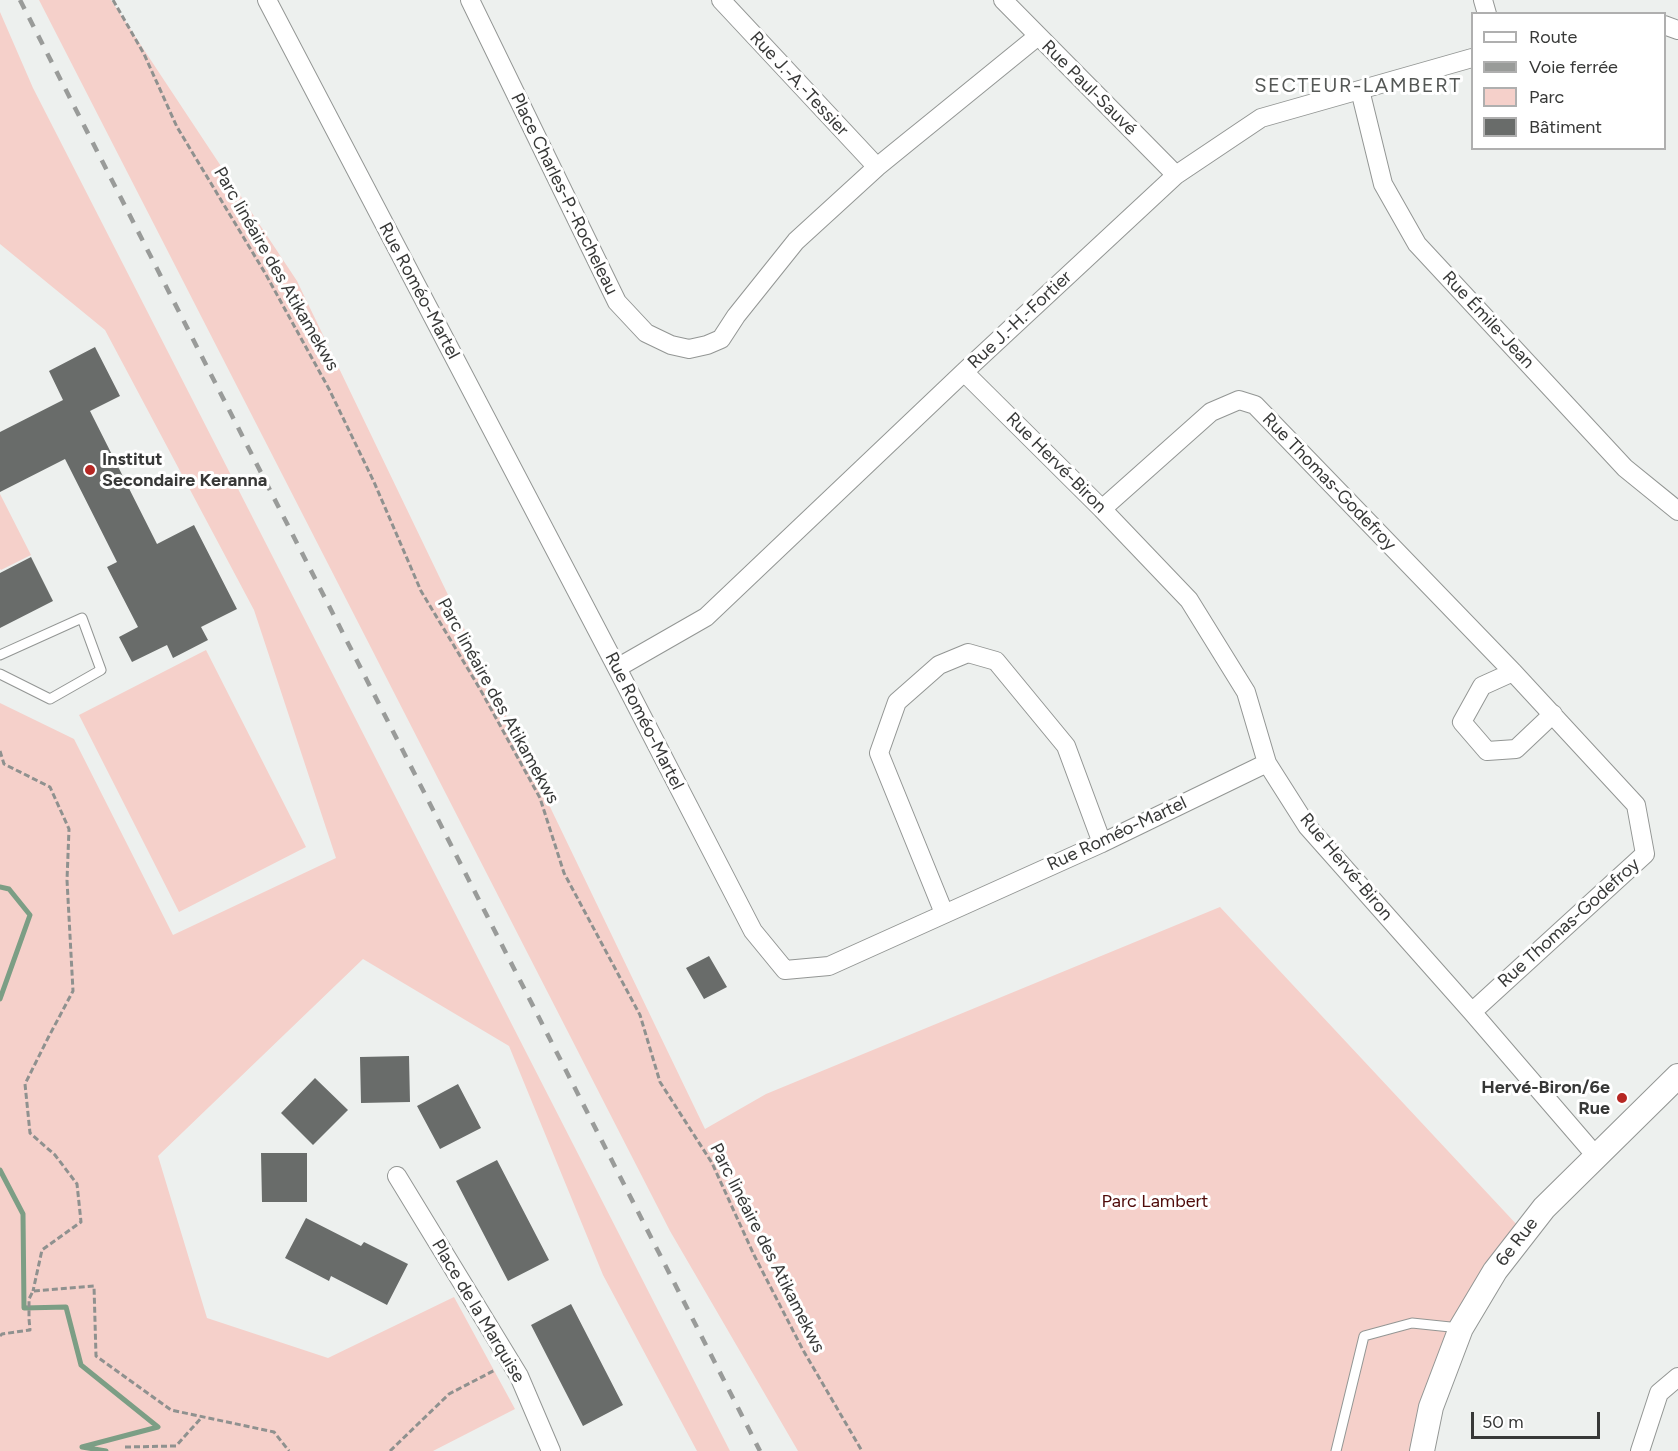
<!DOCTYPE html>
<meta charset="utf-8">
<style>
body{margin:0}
#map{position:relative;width:1678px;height:1451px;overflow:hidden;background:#edf0ee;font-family:Figtree,sans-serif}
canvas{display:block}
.legend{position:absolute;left:1471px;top:12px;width:195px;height:138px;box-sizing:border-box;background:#fff;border:2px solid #afafaf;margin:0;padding:8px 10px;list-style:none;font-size:18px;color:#373837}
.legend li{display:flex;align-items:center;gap:12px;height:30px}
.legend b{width:30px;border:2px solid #afafaf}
.scale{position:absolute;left:1471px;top:1412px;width:129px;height:27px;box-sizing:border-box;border:3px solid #373837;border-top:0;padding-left:8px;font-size:18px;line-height:21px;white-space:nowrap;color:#373837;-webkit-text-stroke:4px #fff;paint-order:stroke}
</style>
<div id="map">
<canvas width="1678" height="1451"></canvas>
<ul class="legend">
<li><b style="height:8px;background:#fff"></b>Route</li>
<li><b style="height:8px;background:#999b99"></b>Voie ferrée</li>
<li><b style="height:16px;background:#f5d0ca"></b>Parc</li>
<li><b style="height:16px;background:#696c6a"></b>Bâtiment</li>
</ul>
<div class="scale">50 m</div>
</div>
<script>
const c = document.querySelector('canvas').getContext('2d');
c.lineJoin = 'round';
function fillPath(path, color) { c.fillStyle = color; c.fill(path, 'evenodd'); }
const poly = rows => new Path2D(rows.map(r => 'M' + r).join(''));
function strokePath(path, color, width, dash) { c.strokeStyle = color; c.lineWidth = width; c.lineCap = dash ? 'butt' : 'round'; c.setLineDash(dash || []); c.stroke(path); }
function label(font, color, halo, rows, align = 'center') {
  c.font = font + ' Figtree,sans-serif'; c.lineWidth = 6; c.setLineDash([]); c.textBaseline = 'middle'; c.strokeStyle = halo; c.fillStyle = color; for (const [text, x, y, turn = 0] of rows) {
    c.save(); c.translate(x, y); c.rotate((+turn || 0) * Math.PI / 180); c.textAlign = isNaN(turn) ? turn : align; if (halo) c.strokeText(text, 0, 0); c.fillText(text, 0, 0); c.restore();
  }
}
fillPath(poly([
 [39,0,111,0,297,281,705,1129,766,1094,1220,907,1519,1227,1454,1331,1420,1451,798,1451,670,1231],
 [0,12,33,88,730,1451,697,1451,603,1275,509,1046,363,959,158,1156,207,1318,328,1358,454,1297,515,1409,433,1451,0,1451,0,703,74,739,173,935,336,858,254,610,105,330,0,244],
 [0,494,31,555,1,570,0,569],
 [206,650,306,847,179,912,79,715]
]), '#f5d0ca');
strokePath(poly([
 [0,887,9,889,30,915,0,999],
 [0,1170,23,1214,24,1308,66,1307,81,1365,158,1427,82,1447,106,1451]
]), '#7c9e85', 5);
fillPath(poly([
 [95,347,120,396,90,411,157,544,194,525,237,609,201,627,208,640,173,658,167,645,132,662,119,637,138,627,107,567,117,562,65,459,0,492,0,432,63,400,49,371],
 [31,557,53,601,0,628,0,573],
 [709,956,727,987,704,999,686,968],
 [409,1056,410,1102,361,1103,360,1057],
 [315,1078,348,1110,313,1145,281,1113],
 [458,1084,481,1128,440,1149,417,1106],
 [261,1153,307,1153,307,1202,262,1202],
 [497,1160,549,1260,508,1281,456,1181],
 [306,1218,361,1246,364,1242,408,1264,387,1305,331,1276,329,1281,285,1258],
 [571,1304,623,1405,583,1426,531,1325]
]), '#696c6a');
const service = poly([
 [0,655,82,618,101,670,50,699,0,674],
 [1336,1451,1364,1336,1412,1323,1460,1328]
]);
const minor = poly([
 [267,0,617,668,753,931,785,970,829,966,1102,843,1267,763],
 [470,0,617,302,646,333,671,345,689,349,707,345,721,339,736,316,796,241,877,167,1038,36],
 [721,0,877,167],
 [1003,0,1176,175],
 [1483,0,1487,14],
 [1664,25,1678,30],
 [1360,90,1383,184,1417,244,1625,468,1678,511],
 [964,372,1102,509,1189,600,1246,692,1267,763,1307,826,1472,1012,1596,1156],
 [1102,509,1211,412,1239,400,1255,405,1513,672,1636,805,1645,854,1472,1012],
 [617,668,706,617,964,372,1176,175,1261,118,1472,58],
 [1513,672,1482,686,1462,722,1487,751,1516,749,1553,714],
 [944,913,879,753,897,702,939,665,968,653,996,661,1066,746,1102,843],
 [397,1176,519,1376,551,1451],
 [1640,1451,1659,1393,1678,1377]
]);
const tertiary = poly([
 [1422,1451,1431,1407,1461,1328,1495,1271,1544,1208,1678,1076]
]);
strokePath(service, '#939694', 11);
strokePath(minor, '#939694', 20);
strokePath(tertiary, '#939694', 26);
strokePath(poly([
 [113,0,144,54,177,127,265,273,329,389,374,482,421,591,480,689,540,798,564,873,640,1015,660,1082,712,1163,754,1255,803,1350,862,1451],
 [0,751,4,764,50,787,69,829,67,880,73,991,48,1038,25,1084,30,1133,55,1155,77,1184,81,1222,42,1250,33,1291],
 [0,1336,2,1334,30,1330,29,1319,29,1299,33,1291,94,1286,96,1356,171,1410,274,1432,289,1451],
 [125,1447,176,1446,202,1417],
 [390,1451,449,1394,495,1370]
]), '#8f918f', 3, [6, 3]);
strokePath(service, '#fff', 9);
strokePath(minor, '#fff', 18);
strokePath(tertiary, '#fff', 24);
strokePath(poly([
 [20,0,760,1451]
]), '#999b99', 4.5, [10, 10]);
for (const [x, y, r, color] of [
 [90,470,6,"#b62723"],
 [1622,1098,6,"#b62723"]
]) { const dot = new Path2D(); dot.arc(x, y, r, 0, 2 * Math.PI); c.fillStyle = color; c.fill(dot); strokePath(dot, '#fff', 2); }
label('18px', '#373837', '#fff', [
 ["Rue J.-A.-Tessier",799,84,47],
 ["Rue Paul-Sauvé",1089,88,45],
 ["Place Charles-P.-Rocheleau",564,194,64],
 ["Parc linéaire des Atikamekws",276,269,60],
 ["Rue Roméo-Martel",419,291,62],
 ["Rue J.-H.-Fortier",1020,320,-43],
 ["Rue Émile-Jean",1488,320,47],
 ["Rue Hervé-Biron",1056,463,45],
 ["Rue Thomas-Godefroy",1329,482,46],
 ["Parc linéaire des Atikamekws",498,701,61],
 ["Rue Roméo-Martel",644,721,63],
 ["Rue Roméo-Martel",1117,834,-25],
 ["Rue Hervé-Biron",1346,867,50],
 ["Rue Thomas-Godefroy",1569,923,-42],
 ["6e Rue",1517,1242,-52],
 ["Parc linéaire des Atikamekws",767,1248,63],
 ["Place de la Marquise",478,1311,59]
]);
label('bold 18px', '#373837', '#fff', [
 ["Institut",102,460],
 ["Secondaire Keranna",102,481],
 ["Hervé-Biron/6e",1610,1088,"right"],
 ["Rue",1610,1109,"right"]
], 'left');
label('18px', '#4f0b0a', '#fff', [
 ["Parc Lambert",1155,1202]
]);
c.letterSpacing = '1.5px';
label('20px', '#555856', '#fff', [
 ["SECTEUR-LAMBERT",1358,86]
]);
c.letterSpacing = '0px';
</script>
